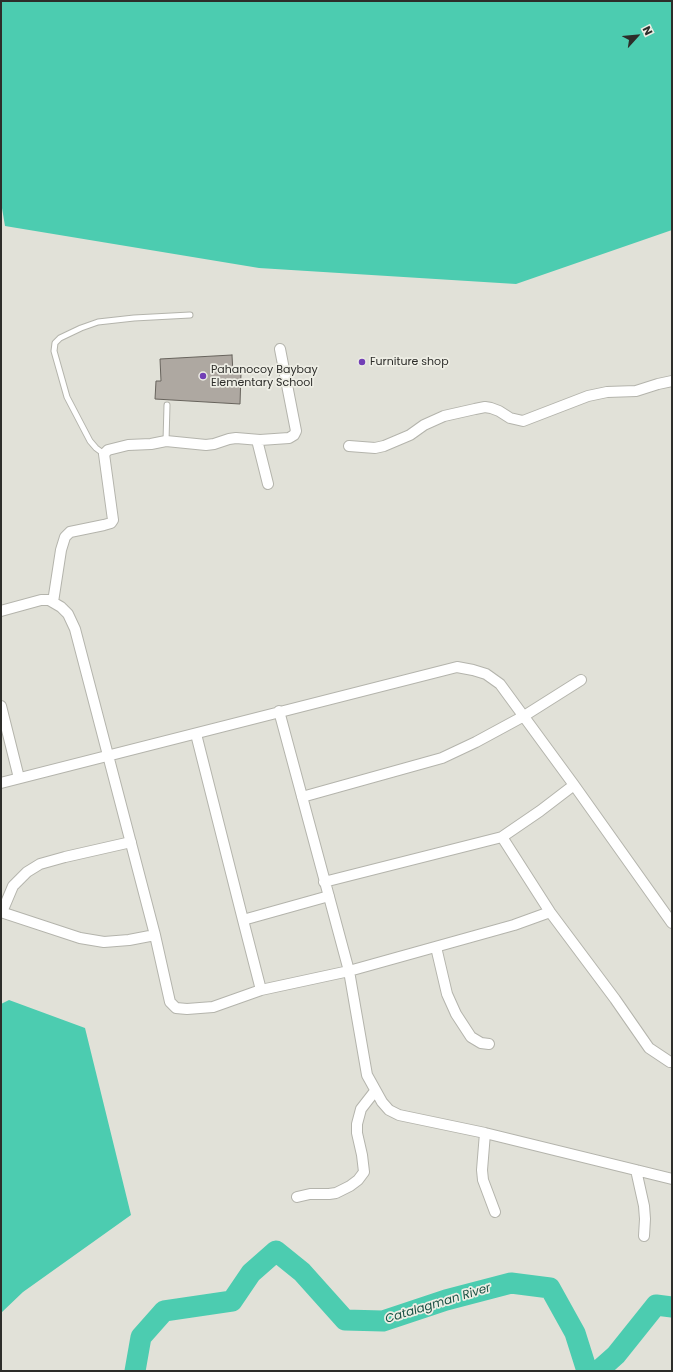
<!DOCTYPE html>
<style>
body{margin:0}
#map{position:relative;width:673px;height:1372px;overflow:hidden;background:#e1e1d8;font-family:Poppins,sans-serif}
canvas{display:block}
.frame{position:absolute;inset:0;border:2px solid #2d2d2a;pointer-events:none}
.north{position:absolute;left:617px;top:16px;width:40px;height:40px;-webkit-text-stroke:3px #eeeee5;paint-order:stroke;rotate:63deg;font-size:11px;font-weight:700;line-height:16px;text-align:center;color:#2d2d2a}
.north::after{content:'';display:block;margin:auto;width:14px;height:18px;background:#2d2d2a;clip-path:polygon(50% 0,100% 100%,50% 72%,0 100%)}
</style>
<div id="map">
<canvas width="673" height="1372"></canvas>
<div class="frame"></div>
<div class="north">N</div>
</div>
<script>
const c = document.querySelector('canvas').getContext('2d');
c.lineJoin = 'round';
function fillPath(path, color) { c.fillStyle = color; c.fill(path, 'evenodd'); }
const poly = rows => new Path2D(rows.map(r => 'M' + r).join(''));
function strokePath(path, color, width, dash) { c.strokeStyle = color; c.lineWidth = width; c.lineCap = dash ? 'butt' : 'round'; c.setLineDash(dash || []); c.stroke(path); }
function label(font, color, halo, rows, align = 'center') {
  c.font = font + ' Poppins,sans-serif'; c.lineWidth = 3.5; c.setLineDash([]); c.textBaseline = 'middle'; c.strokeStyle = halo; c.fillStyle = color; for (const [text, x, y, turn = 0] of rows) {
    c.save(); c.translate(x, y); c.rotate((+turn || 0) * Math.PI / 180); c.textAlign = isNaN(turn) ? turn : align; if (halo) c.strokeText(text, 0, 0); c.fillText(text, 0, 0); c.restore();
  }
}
fillPath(poly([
 [1,1,672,1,672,230,516,284,259,268,5,226,1,202],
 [9,1000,85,1028,131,1215,23,1292,1,1313,1,1004]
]), '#4cccb0');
strokePath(poly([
 [135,1371,141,1337,164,1311,232,1301,251,1273,276,1251,302,1272,345,1320,383,1321,446,1300,511,1283,550,1288,575,1333,587,1371],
 [598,1371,616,1355,656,1305,672,1307]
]), '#4cccb0', 21);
const building = poly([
 [232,355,233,373,241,373,240,404,155,399,156,381,161,381,160,359,232,355]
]);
fillPath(building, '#aea8a1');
strokePath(building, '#67635c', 1);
const service = poly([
 [166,441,167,405],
 [104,454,96,448,90,441,67,397,54,351,55,343,60,338,81,328,98,322,134,318,190,315]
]);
const minor = poly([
 [257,440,268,484],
 [349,446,375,448,384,446,410,435,424,425,444,416,475,409,485,407,491,408,499,411,510,418,523,421,588,396,607,392,636,391,658,384,672,381],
 [53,602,61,550,65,537,70,532,104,525,111,523,113,520,104,454,108,450,128,445,151,444,166,441,206,445,214,444,229,439,236,438,260,440,289,438,294,435,296,431,280,349],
 [1,611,41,600,49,600,61,607,68,614,75,629,155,935,170,1002,176,1008,187,1009,213,1007,261,990,243,920],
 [1,706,19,778],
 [279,711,349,971,367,1075,382,1102,389,1110,399,1115,485,1133,672,1179],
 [196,734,243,920,329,896],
 [1,783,457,667,473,670,486,674,500,684,574,785,672,923],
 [302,797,442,758,476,742,524,716,581,680],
 [502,837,550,912,615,999,649,1048,670,1062],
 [324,882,502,837,540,811,574,785],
 [1,912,80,938,104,942,129,940,155,935],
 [2,912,13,886,27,872,40,864,65,857,131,842],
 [436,947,447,994,456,1014,471,1037,481,1043,489,1044],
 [261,990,349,971,514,925,550,912],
 [485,1133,482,1170,483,1180,495,1212],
 [636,1170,644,1206,645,1219,644,1236],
 [297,1197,310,1194,329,1194,336,1193,350,1186,358,1180,364,1172,362,1155,357,1133,357,1124,361,1109,375,1091]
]);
strokePath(service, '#b4b4ac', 7);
strokePath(minor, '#b4b4ac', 12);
strokePath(service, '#fff', 5);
strokePath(minor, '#fff', 10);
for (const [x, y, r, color] of [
 [362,362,4,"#723fb6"],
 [203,376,4,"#723fb6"]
]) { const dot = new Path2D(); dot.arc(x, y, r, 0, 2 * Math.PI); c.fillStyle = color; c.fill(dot); strokePath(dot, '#eeeee5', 1.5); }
label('11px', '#2d2d2a', '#eeeee5', [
 ["Furniture shop",370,362],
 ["Pahanocoy Baybay",211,370],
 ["Elementary School",211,383]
], 'left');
label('italic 12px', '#1c5245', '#eeeee5', [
 ["Catalagman River",438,1304,-17]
]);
</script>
